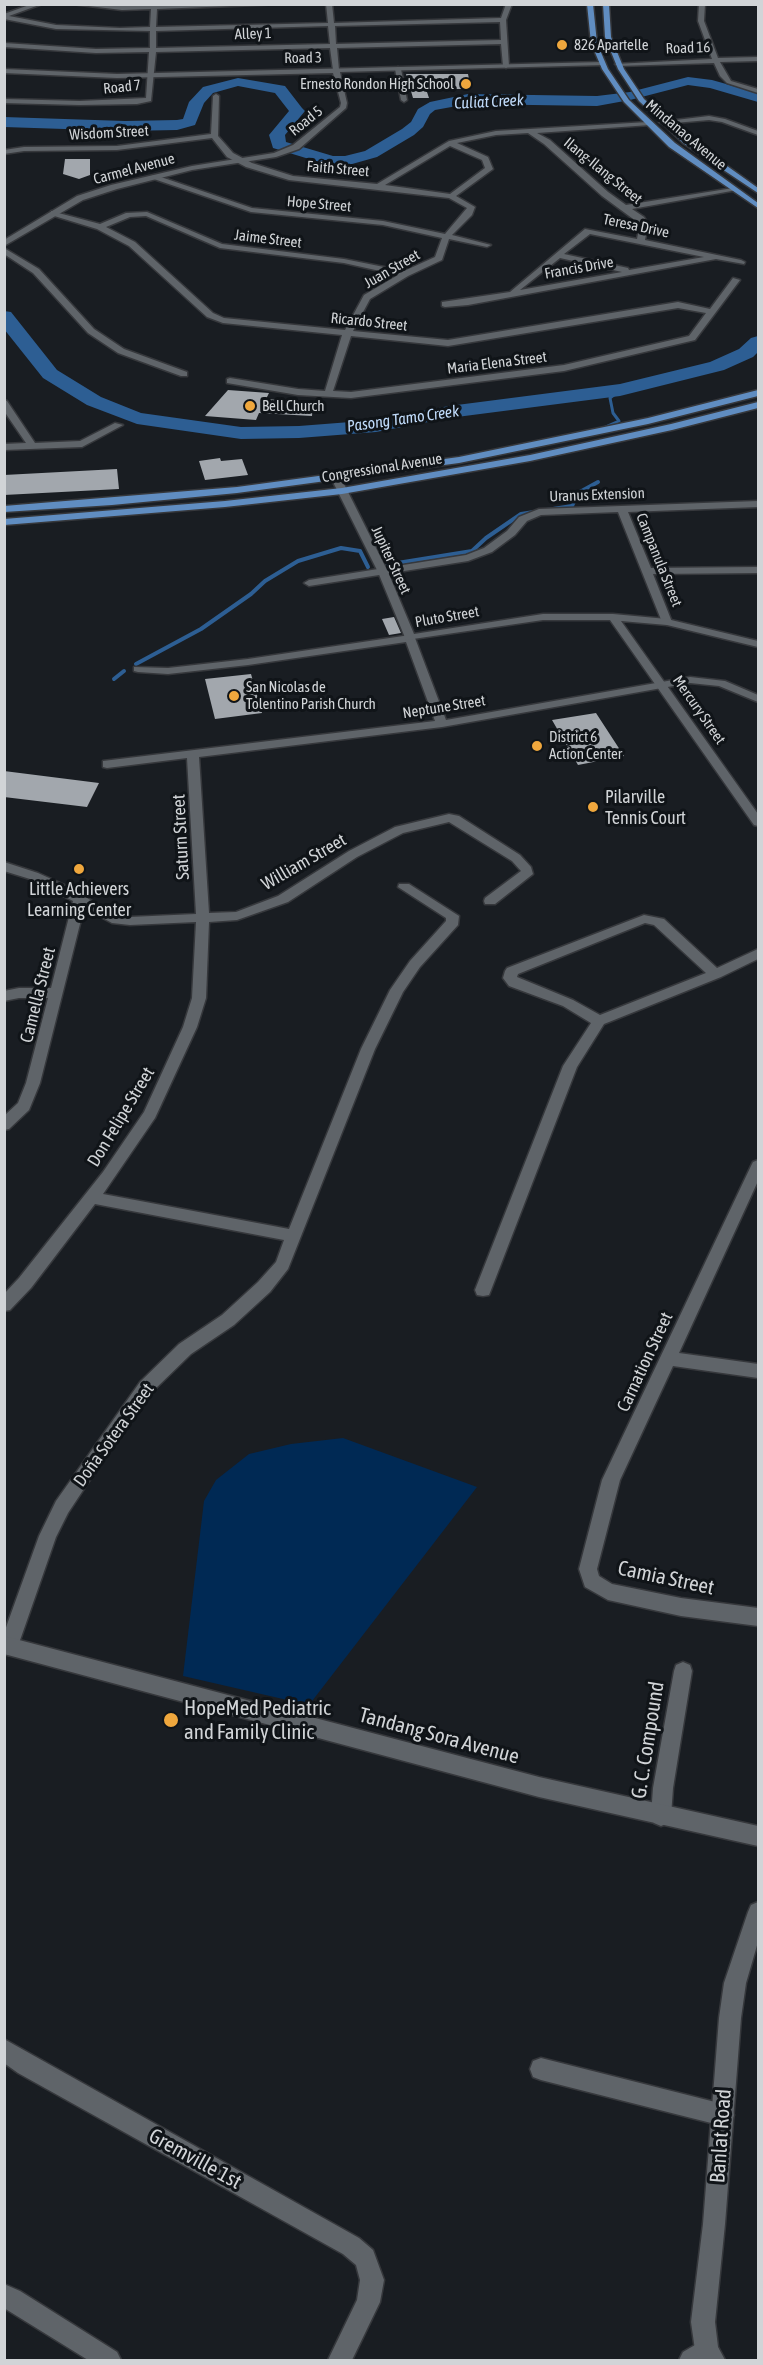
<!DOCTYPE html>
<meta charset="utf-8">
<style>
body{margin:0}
#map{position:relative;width:763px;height:2365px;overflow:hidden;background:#191d22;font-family:"Asap Condensed",sans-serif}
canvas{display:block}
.frame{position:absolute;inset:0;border:6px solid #d1d4d7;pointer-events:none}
</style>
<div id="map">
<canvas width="763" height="2365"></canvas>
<div class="frame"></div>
</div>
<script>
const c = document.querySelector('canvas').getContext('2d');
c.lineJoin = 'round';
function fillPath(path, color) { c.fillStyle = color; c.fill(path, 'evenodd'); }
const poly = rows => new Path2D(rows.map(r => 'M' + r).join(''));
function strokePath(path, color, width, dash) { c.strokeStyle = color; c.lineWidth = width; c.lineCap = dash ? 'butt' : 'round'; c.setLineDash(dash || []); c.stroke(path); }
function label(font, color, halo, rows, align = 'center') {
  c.font = font + ' "Asap Condensed",sans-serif'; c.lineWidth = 6; c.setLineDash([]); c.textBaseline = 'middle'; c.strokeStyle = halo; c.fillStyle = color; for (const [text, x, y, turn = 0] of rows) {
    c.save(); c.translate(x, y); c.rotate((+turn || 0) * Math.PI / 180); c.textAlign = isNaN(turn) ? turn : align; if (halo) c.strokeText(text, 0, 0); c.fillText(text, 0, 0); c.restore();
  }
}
fillPath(poly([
 [343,1438,477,1487,309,1705,183,1676,204,1501,216,1480,249,1454,291,1444]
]), '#002954');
strokePath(poly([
 [603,428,619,421,613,413,610,398,620,390]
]), '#2d5e93', 3);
strokePath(poly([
 [385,565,472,551,486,538,521,514,572,506,578,493,598,482],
 [136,664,201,629,251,594,265,581,298,561,341,548,360,551,368,567],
 [114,679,124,671]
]), '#2d5e93', 4);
fillPath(poly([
 [688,77,712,80,758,93,758,102,710,88,688,85,630,100,597,106,468,104,435,110,430,114,423,127,414,135,377,157,345,166,332,166,273,148,269,135,289,111,275,93,238,86,213,93,204,103,195,125,177,130,125,131,4,127,4,117,125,121,177,120,183,119,189,102,203,87,238,78,285,86,302,108,305,111,285,135,286,142,333,156,345,156,365,151,402,129,411,122,418,109,430,102,468,94,597,96,630,92,688,77],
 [4,311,11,312,57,370,101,397,141,413,241,427,299,426,376,420,449,406,620,384,710,362,739,349,751,338,758,336,758,352,753,357,724,370,620,396,449,418,376,432,299,438,241,439,137,424,87,405,43,378,4,329,4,311]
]), '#2d5e93');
fillPath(poly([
 [406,74,468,74,471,89,426,89,429,98,413,98],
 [65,159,90,159,90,175,79,179,63,174],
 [228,390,269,393,266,399,313,403,312,416,259,413,256,420,205,416],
 [220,458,221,461,242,459,248,475,205,480,199,461],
 [117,469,119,489,4,495,4,475],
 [394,617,401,633,389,635,382,619],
 [251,674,262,713,215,719,205,679],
 [596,713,624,756,578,765,552,720],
 [4,771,99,783,87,807,4,797]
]), '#a2a7ad');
const minor = poly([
 [32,4,42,4,9,16,56,25,120,28,150,27,151,9,122,10,72,4,281,4,157,9,156,27,328,23,326,4,332,4,334,23,501,18,506,4,512,4,506,20,509,66,506,68,503,66,501,44,337,48,339,70,336,72,333,70,330,48,156,52,151,101,137,104,80,105,4,103,4,99,80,101,146,98,149,52,96,53,4,47,4,43,96,49,150,48,150,31,56,29,4,19,4,14,32,4],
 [500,22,501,40,336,44,335,26,500,22],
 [328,26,330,44,156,48,156,31,328,26],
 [699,4,705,4,704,21,718,58,758,57,758,61,720,62,731,81,758,89,758,93,727,83,720,76,714,63,618,66,615,64,712,59,698,21,699,4],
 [398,67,401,69,407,100,404,102,401,100,395,69,398,67],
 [216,94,219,96,218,136,233,153,252,163,293,176,377,184,449,141,496,131,648,122,650,125,537,133,550,140,608,192,626,205,733,188,737,190,632,209,644,217,648,224,645,240,741,260,745,262,744,264,716,259,468,305,445,307,442,306,442,302,510,292,585,229,637,239,640,224,602,196,544,144,528,133,496,135,457,143,488,157,493,169,456,196,475,207,472,215,452,235,491,245,487,247,449,239,442,260,408,276,370,299,353,331,448,340,678,302,710,309,733,278,740,280,695,340,564,371,351,398,298,395,227,383,227,379,230,378,298,389,325,391,342,335,223,323,207,317,129,246,97,229,51,215,51,211,100,224,126,213,147,212,222,244,344,259,404,271,435,257,442,238,383,225,251,212,148,177,155,175,252,208,383,221,445,234,467,208,449,198,289,180,246,167,227,157,212,138,117,150,24,151,4,154,4,150,24,147,117,146,211,134,213,96,216,94],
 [450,146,482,160,485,168,450,194,385,185,450,146],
 [146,216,220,248,344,263,398,275,364,295,345,330,224,318,213,313,135,242,106,227,130,217,146,216],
 [590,234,704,257,629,270,628,268,564,254,590,234],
 [560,258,622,272,520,290,560,258],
 [678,308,706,313,689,336,564,365,351,392,333,391,351,336,448,346,678,308],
 [709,116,725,119,758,131,758,135,722,122,709,120,663,124,659,122,709,116],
 [4,248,39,269,94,329,124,349,187,372,187,376,181,376,118,353,88,333,33,273,4,254,4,248],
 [4,400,7,401,35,443,80,441,115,423,123,425,82,447,4,450,4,444,26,443,4,411,4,400],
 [758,501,758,507,628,512,651,568,758,567,758,573,653,574,672,622,667,625,662,622,618,512,541,515,527,521,515,535,492,552,468,561,309,586,304,583,309,580,466,555,484,548,507,531,519,517,539,509,758,501],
 [410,635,415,638,446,720,690,677,725,681,758,695,758,702,719,686,690,683,442,727,199,757,209,913,236,912,278,896,349,851,395,827,449,814,459,816,520,855,531,867,533,874,495,904,485,904,484,901,485,898,521,871,512,861,449,822,403,833,357,857,288,902,237,920,209,922,206,998,197,1027,155,1118,103,1194,289,1229,361,1049,390,990,410,961,446,921,446,918,398,887,399,884,409,884,459,916,458,925,420,967,403,992,375,1049,288,1269,270,1292,234,1325,191,1354,152,1392,113,1445,68,1513,56,1537,18,1646,16,1652,9,1655,4,1653,4,1633,39,1536,56,1501,140,1382,179,1344,222,1315,258,1282,276,1262,284,1240,95,1204,31,1288,10,1310,4,1311,4,1294,19,1278,103,1172,144,1112,183,1027,192,998,196,922,130,925,112,923,84,908,40,1083,29,1110,9,1129,4,1130,4,1116,18,1103,26,1083,48,998,19,998,4,1001,4,991,19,988,51,988,73,901,30,879,4,871,4,862,38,873,69,887,115,915,130,917,196,914,187,758,107,768,103,767,103,761,435,721,406,642,248,665,168,674,138,672,134,671,134,667,168,668,248,659,410,635],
 [644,915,664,919,717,968,758,949,758,959,721,977,604,1024,577,1067,491,1290,489,1295,483,1296,477,1295,475,1290,563,1066,591,1023,563,1006,509,986,503,978,505,971,507,968,644,915],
 [645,923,654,925,706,973,600,1015,573,1000,517,977,518,974,645,923],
 [758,1160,758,1181,679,1353,758,1364,758,1378,673,1366,620,1480,597,1569,599,1576,612,1584,681,1598,758,1608,758,1626,681,1616,608,1600,585,1587,579,1569,602,1480,751,1166,753,1162,758,1160],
 [683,1662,690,1665,692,1671,673,1788,671,1816,668,1823,661,1826,654,1823,651,1816,653,1788,674,1671,676,1665,683,1662],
 [4,2039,359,2238,373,2250,384,2280,380,2302,352,2360,328,2360,357,2300,360,2280,356,2265,343,2254,18,2073,4,2063,4,2039],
 [541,2058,723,2104,731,2107,734,2115,731,2123,723,2126,541,2080,533,2077,530,2069,533,2061,541,2058],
 [4,2284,20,2291,117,2352,121,2360,88,2360,4,2308,4,2284],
 [707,2338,715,2342,719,2350,715,2358,712,2360,679,2360,683,2352,707,2338]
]);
const tertiary = poly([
 [602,62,604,65,340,72,347,103,346,108,299,149,276,157,192,170,117,189,83,200,4,246,4,240,77,196,111,185,192,166,274,153,293,145,340,107,341,103,333,73,117,78,4,73,4,69,117,74,602,62],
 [333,476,341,478,388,572,414,634,543,614,613,614,667,619,758,641,758,647,667,625,621,621,758,814,758,826,754,825,610,620,543,620,406,640,378,572,331,478,333,476],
 [758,1902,758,1942,746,1983,741,2018,725,2224,715,2322,718,2347,725,2360,700,2360,695,2350,691,2322,703,2224,719,2018,724,1983,748,1912,751,1905,758,1902]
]);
const secondary = poly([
 [4,1636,539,1777,758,1826,758,1846,539,1797,4,1654,4,1636]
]);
const primary = poly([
 [587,4,593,4,597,43,608,69,629,100,675,143,758,203,758,208,669,147,624,102,602,69,591,43,587,4],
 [603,4,609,4,611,37,624,69,644,99,689,139,758,188,758,193,683,143,639,101,618,69,605,37,603,4],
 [758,390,758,396,648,424,459,463,237,493,112,505,4,512,4,506,237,487,459,457,648,418,758,390],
 [758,402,758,408,672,430,530,461,342,494,225,507,4,525,4,519,225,501,342,488,530,455,671,424,758,402]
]);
strokePath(minor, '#36383c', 3);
strokePath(tertiary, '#36383c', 3);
strokePath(secondary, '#36383c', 3);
strokePath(primary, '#36383c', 3);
fillPath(minor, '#5f6469');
fillPath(tertiary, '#5f6469');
fillPath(secondary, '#5f6469');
fillPath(primary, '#608dc1');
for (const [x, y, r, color] of [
 [562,45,6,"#efa73d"],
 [466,84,6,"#efa73d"],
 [250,406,6,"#efa73d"],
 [234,696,6,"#efa73d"],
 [537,746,6,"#efa73d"],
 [593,807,6,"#efa73d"],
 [79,869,6,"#efa73d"],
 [171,1720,8,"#efa73d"]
]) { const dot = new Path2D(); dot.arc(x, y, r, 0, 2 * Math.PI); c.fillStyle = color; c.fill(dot); strokePath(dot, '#101418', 2); }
label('15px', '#d1d4d7', '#101418', [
 ["Alley 1",253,34,-2],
 ["Road 16",688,48,-2],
 ["Road 3",303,58,-1],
 ["Road 7",122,87,-6],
 ["Road 5",306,121,-39],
 ["Wisdom Street",109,133,-3],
 ["Mindanao Avenue",686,135,40],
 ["Carmel Avenue",134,169,-15],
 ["Faith Street",338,169,5],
 ["Ilang-Ilang Street",603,171,39],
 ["Hope Street",319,204,5],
 ["Teresa Drive",636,226,12],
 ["Jaime Street",268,239,7],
 ["Francis Drive",579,268,-10],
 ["Juan Street",392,269,-30],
 ["Ricardo Street",369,322,6],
 ["Maria Elena Street",497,363,-7],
 ["Congressional Avenue",382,468,-9],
 ["Uranus Extension",597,495,-2],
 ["Jupiter Street",391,560,65],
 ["Campanula Street",659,560,68],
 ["Pluto Street",447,617,-10],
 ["Neptune Street",444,707,-9],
 ["Mercury Street",699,710,55]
]);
label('15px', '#d1d4d7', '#101418', [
 ["826 Apartelle",574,45],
 ["Ernesto Rondon High School",454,84,"right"],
 ["Bell Church",262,406],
 ["San Nicolas de",246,687],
 ["Tolentino Parish Church",246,704],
 ["District 6",549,737],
 ["Action Center",549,754]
], 'left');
label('italic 16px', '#c0dbfa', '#101418', [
 ["Culiat Creek",489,102,-3],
 ["Pasong Tamo Creek",403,419,-8]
]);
label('18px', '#d1d4d7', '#101418', [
 ["Pilarville",605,797],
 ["Tennis Court",605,818],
 ["Little Achievers",79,889,"center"],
 ["Learning Center",79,910,"center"]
], 'left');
label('18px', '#d1d4d7', '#101418', [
 ["Saturn Street",181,837,-93],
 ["William Street",304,862,-30],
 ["Camella Street",38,995,-76],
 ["Don Felipe Street",121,1117,-59],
 ["Carnation Street",645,1362,-65],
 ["Doña Sotera Street",114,1435,-54]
]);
label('21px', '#d1d4d7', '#101418', [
 ["Camia Street",666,1578,12],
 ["Tandang Sora Avenue",439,1736,15],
 ["G. C. Compound",648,1740,-81],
 ["Banlat Road",721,2136,-86],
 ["Gremville 1st",195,2159,29]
]);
label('21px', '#d1d4d7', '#101418', [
 ["HopeMed Pediatric",184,1708],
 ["and Family Clinic",184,1732]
], 'left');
</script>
